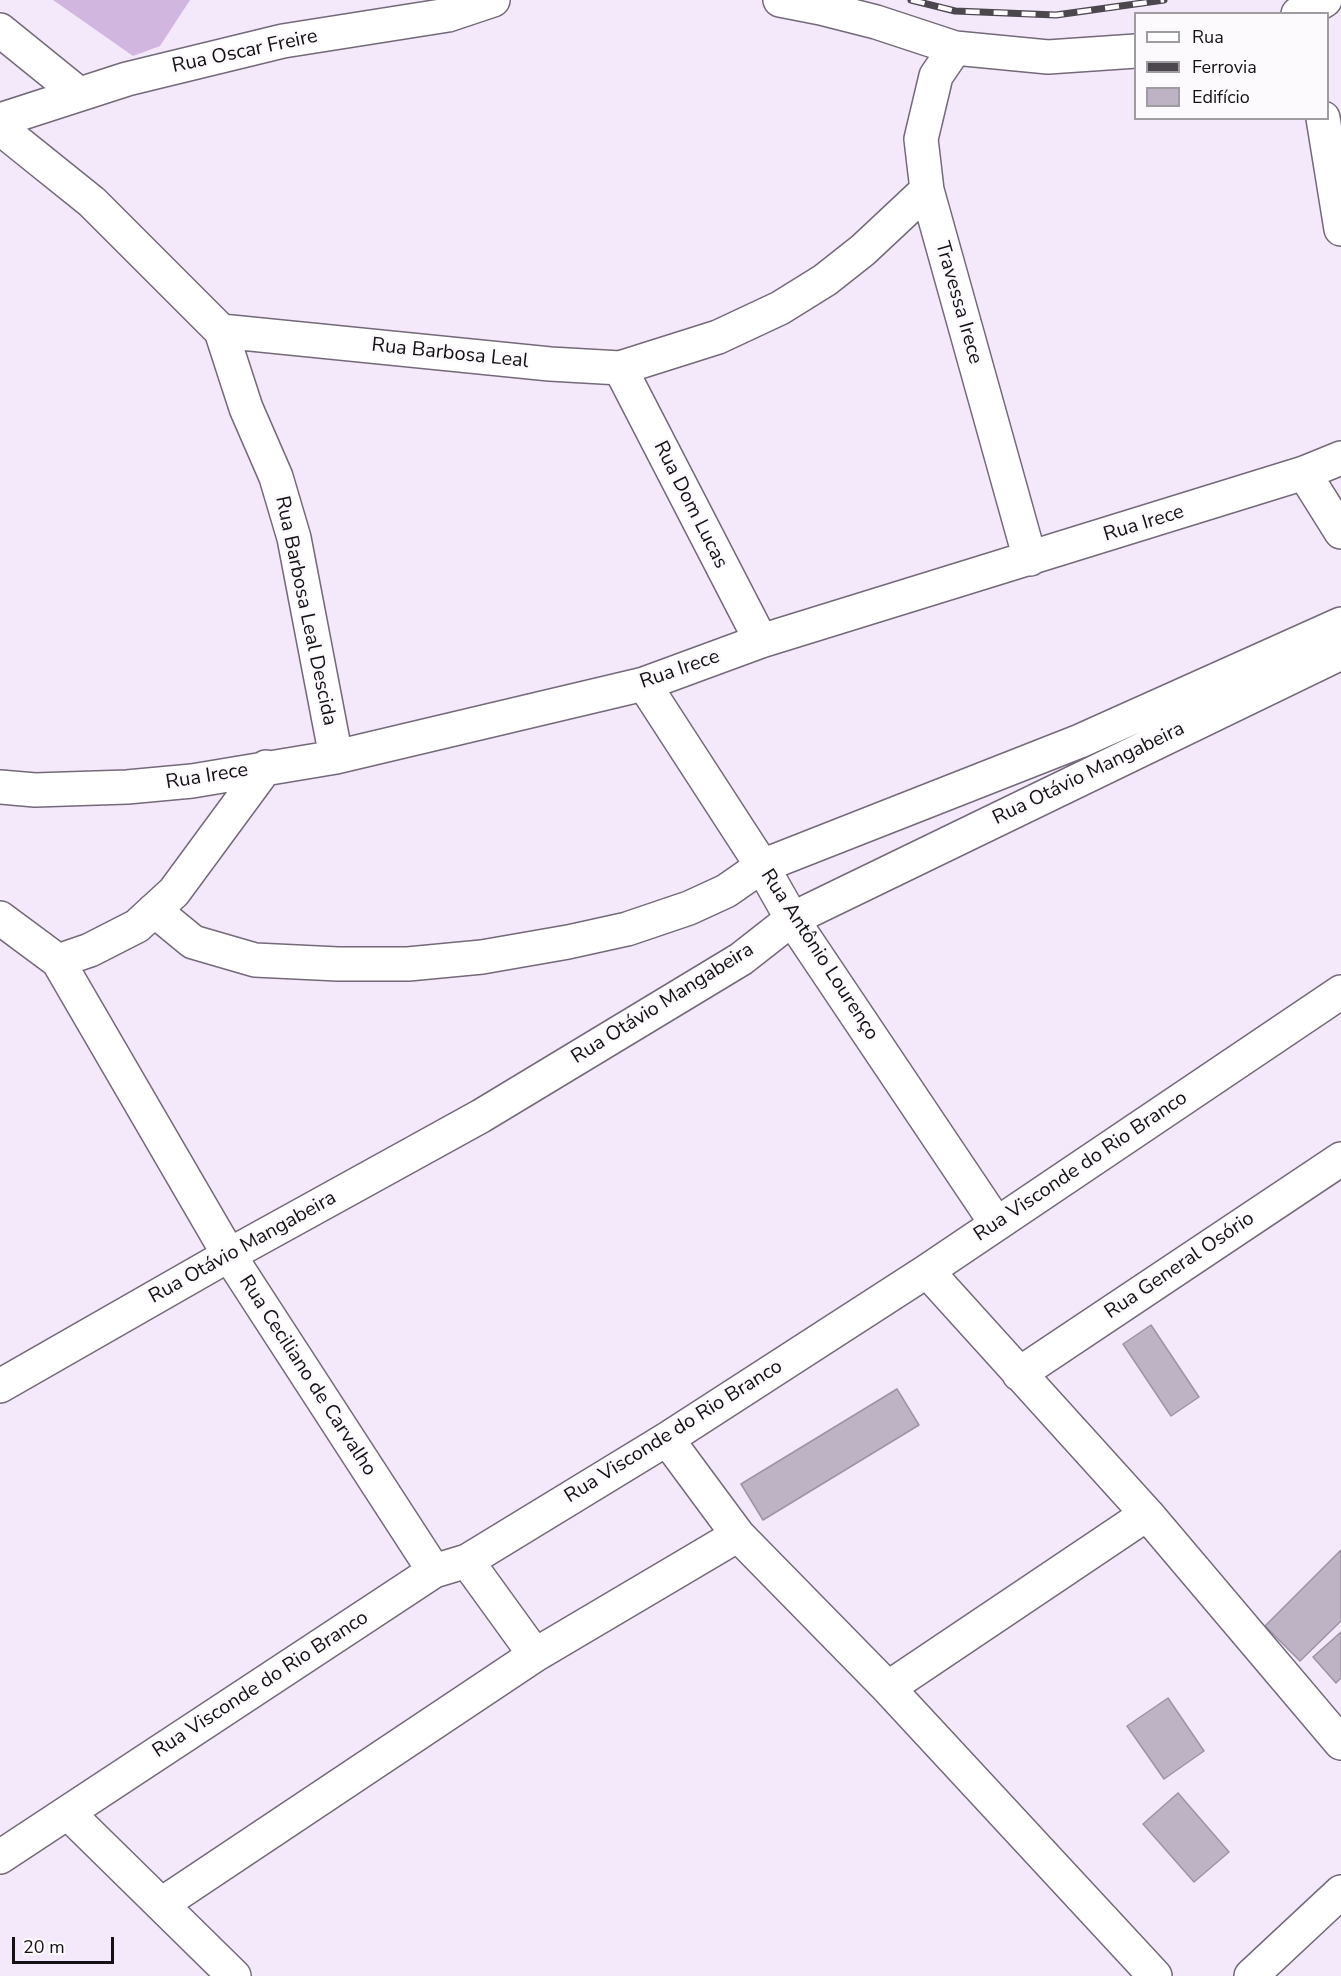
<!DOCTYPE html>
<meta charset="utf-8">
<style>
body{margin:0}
#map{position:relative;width:1341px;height:1976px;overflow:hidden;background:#f4e9fb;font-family:"Nunito Sans",sans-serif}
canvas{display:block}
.legend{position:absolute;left:1134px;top:12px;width:195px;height:108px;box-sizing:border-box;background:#fcfafd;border:2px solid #9f9ca1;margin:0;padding:8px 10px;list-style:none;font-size:18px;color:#141016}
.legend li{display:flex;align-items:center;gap:12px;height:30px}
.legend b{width:30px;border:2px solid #9f9ca1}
.scale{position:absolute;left:12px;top:1937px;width:102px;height:27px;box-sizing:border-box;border:3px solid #141016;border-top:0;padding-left:8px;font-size:18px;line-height:21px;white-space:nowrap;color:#141016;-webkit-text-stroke:4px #fcfafd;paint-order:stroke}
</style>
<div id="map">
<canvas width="1341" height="1976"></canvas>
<ul class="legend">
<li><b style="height:8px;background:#fff"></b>Rua</li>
<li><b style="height:8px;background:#4c464f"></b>Ferrovia</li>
<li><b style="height:16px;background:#beb3c4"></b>Edifício</li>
</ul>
<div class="scale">20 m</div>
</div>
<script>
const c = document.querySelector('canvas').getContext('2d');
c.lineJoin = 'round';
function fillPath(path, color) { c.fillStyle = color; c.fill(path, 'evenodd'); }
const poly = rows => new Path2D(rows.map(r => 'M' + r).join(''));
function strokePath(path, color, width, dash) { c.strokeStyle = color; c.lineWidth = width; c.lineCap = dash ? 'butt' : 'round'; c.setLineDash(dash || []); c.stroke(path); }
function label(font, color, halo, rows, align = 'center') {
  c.font = font + ' "Nunito Sans",sans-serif'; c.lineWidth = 5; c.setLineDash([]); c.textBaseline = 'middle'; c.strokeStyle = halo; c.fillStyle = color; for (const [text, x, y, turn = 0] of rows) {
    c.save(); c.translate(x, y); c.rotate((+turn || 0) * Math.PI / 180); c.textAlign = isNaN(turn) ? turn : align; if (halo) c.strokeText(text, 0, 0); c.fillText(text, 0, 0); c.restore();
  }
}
fillPath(poly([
 [53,0,190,0,160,46,133,56]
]), '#d1b7df');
const building = poly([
 [1151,1325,1199,1397,1171,1416,1123,1344,1151,1325],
 [897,1389,919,1425,763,1520,741,1484,897,1389],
 [1341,1550,1341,1621,1300,1661,1265,1626,1341,1550],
 [1341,1632,1341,1678,1336,1683,1313,1657,1341,1632],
 [1168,1698,1204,1751,1164,1779,1127,1726,1168,1698],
 [1178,1793,1229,1852,1194,1882,1143,1824,1178,1793]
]);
fillPath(building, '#beb3c4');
strokePath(building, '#9e93a3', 1.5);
const minor = poly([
 [780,0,821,8,876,22,955,48,1048,57,1136,51],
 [1298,14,1305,12,1325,0],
 [0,30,79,94],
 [955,48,936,76,921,139,927,190,1030,559],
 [1323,118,1341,229],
 [0,120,127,79,283,41,448,15,493,0],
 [0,128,92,202,221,331,550,364,620,368,718,337,780,308,825,280,863,250,927,190],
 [221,331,246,408,276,477,294,538,336,757],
 [620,368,761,641],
 [1304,473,1341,532],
 [644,684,762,866,792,919,996,1223],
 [0,787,35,790,127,787,192,781,336,757,644,684,761,641,1304,473,1341,458],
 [154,910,193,942,255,960,338,964,408,964,482,957,568,942,627,929,689,908,726,891,762,866,1080,741,1341,624],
 [0,918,58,961,90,950,137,926,174,892,266,767],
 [58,961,229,1255,434,1571],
 [927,1271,1147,1514,1341,1743],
 [1019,1374,1341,1159],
 [0,1386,229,1255,481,1116,741,959,792,919,1341,653],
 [667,1439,738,1535,888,1688,1155,1976],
 [467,1561,535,1655],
 [888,1688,1147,1514],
 [68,1813,234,1976],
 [0,1857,434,1571,467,1561,667,1439,927,1271,1341,992],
 [162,1904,535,1655,738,1535],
 [1251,1976,1341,1892]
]);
strokePath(minor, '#736978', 36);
strokePath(minor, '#fff', 33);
const rail = poly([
 [911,0,955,11,1056,15,1164,0]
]);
strokePath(rail, '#4c464f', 7);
strokePath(rail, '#fcfafd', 4.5, [14]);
label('20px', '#141016', '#fcfafd', [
 ["Rua Oscar Freire",245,52,-12],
 ["Travessa Irece",958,303,74],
 ["Rua Barbosa Leal",450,354,6],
 ["Rua Dom Lucas",690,505,63],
 ["Rua Irece",1144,524,-17],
 ["Rua Barbosa Leal Descida",305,611,78],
 ["Rua Irece",680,670,-19],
 ["Rua Otávio Mangabeira",1089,774,-26],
 ["Rua Irece",207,777,-9],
 ["Rua Antônio Lourenço",819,955,57],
 ["Rua Otávio Mangabeira",663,1004,-32],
 ["Rua Visconde do Rio Branco",1081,1167,-34],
 ["Rua Otávio Mangabeira",243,1248,-29],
 ["Rua General Osório",1180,1266,-34],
 ["Rua Ceciliano de Carvalho",307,1376,57],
 ["Rua Visconde do Rio Branco",674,1432,-32],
 ["Rua Visconde do Rio Branco",261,1685,-33]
]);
</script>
